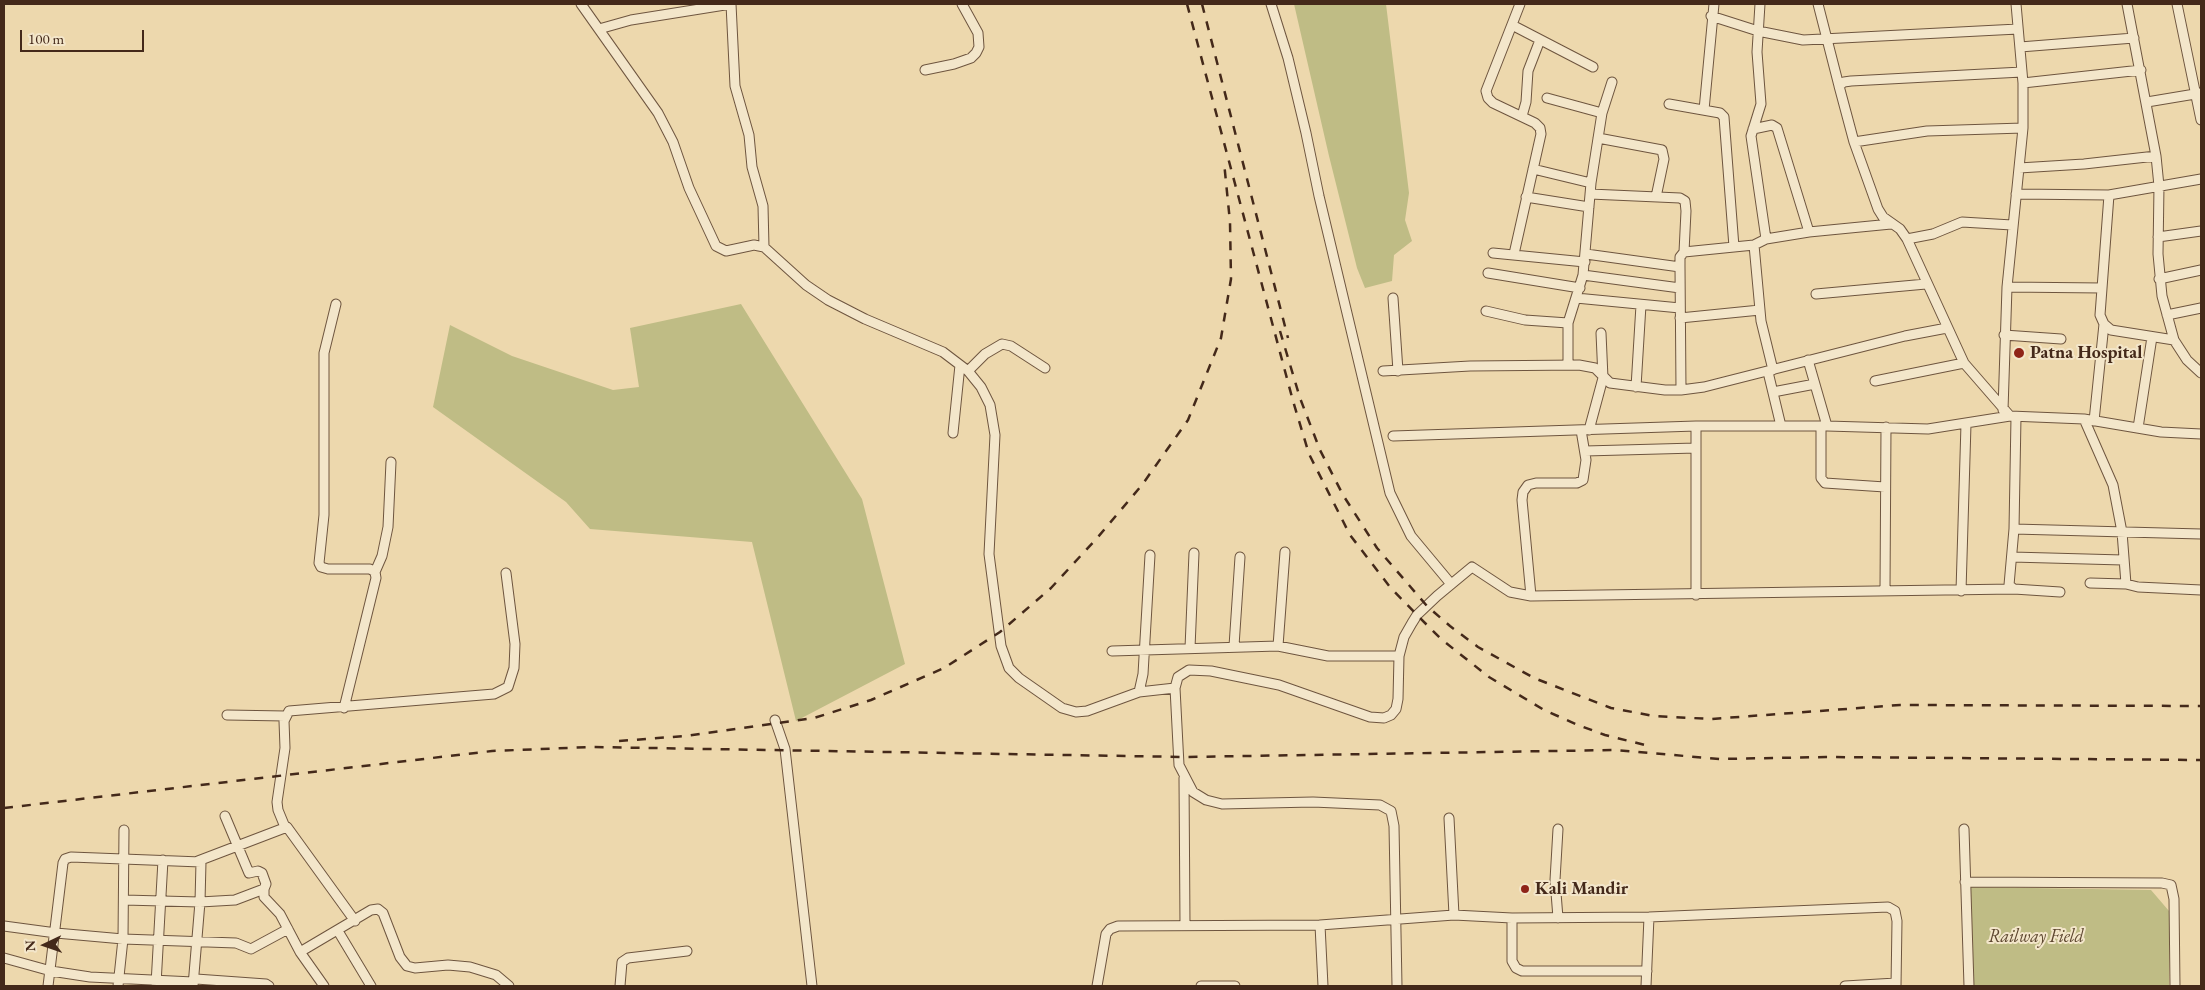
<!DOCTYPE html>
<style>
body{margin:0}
#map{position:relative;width:2205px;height:990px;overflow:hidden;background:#edd8ad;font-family:"EB Garamond",serif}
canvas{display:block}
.frame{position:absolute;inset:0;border:5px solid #44291a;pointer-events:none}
.north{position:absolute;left:20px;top:920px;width:50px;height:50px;-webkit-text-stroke:4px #f3e6ca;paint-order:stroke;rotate:267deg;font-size:14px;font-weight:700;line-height:20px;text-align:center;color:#44291a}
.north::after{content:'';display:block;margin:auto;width:18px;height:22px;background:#44291a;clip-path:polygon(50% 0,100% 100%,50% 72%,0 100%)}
.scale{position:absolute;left:20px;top:30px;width:124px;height:22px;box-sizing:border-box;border:2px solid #44291a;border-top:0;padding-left:6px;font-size:15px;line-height:18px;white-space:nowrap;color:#44291a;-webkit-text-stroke:4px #f3e6ca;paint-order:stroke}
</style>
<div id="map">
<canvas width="2205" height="990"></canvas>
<div class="frame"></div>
<div class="north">N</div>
<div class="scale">100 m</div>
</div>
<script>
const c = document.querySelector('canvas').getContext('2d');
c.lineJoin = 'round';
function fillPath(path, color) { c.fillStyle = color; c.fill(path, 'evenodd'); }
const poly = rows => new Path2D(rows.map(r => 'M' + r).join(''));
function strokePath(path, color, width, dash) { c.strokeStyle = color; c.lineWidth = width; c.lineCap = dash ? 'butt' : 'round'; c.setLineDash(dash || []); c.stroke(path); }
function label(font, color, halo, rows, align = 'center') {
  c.font = font + ' "EB Garamond",serif'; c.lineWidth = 4; c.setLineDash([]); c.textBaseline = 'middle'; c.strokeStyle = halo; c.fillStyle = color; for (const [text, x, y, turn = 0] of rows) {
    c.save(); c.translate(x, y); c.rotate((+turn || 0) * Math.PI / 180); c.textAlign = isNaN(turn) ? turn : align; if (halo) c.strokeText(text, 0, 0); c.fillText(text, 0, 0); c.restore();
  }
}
fillPath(poly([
 [1294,4,1386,4,1409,193,1405,220,1412,241,1394,255,1392,281,1365,288,1357,268,1329,156],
 [741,304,862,499,905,664,796,721,752,542,590,529,566,502,433,407,450,325,512,356,613,390,639,387,630,328],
 [1971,887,2151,890,2169,911,2169,986,1970,986]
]), '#bfbc85');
const street = poly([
 [581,4,658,113,673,142,689,188,716,246,726,251,754,245,764,247,806,285,828,300,865,319,943,352,968,371,981,387,990,405,995,435,989,554,1001,646,1009,668,1019,678,1062,708,1076,712,1087,711,1139,692,1175,688,1179,765,1193,792,1206,800,1222,804,1313,802,1380,805,1391,811,1394,826,1397,986],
 [731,4,735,86,749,135,752,167,763,206,764,247],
 [1271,4,1288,58,1306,133,1319,196,1390,493,1411,536,1451,584],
 [1760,4,1757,52,1761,104,1751,136,1766,239],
 [1818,4,1839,86],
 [2127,4,2156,156,2159,186,2158,254,2162,296,2174,340,2187,360,2201,373],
 [2177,4,2201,120],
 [1711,16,1758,31,1803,40,2018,29],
 [1512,25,1593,67],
 [599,29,631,20,731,4],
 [2020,47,2134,38],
 [925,70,954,64,971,58,976,53,979,47,978,33,962,4],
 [2022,72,1851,81,1844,82,1839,86,1854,142,1878,209,1883,217,1900,229,1907,239,1964,363,2010,416,2084,419,2161,432,2201,434],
 [2023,83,2141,70],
 [1547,98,1602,113],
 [2147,102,2201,93],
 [1669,104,1720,113,1724,117,1734,247],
 [1704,110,1714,4],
 [1522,116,1526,102,1528,71,1540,40],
 [1753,129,1772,125,1777,128,1809,232],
 [1598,138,1662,150,1664,159,1656,197],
 [1854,142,1927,131,2023,128],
 [2019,168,2084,164,2156,156],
 [1533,169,1591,183],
 [1590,194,1680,198,1685,201,1686,211,1684,252],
 [2016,194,2109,195,2201,179],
 [2109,195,2100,315,2104,324,2111,330,2174,340],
 [1526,197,1589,207],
 [2158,237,2201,231],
 [1907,239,1933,234,1962,222,2012,225],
 [1754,245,1761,321,1773,370],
 [1493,253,1585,262],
 [1514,254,1541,134,1540,128,1535,123,1493,103,1488,98,1486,91,1520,4],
 [1586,254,1680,267],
 [1488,273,1580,288],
 [1583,275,1680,288],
 [2159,279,2201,270],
 [2007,287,2102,288],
 [1816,294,1926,284],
 [1393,298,1398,371],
 [1576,298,1680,308],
 [336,304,324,353,324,515,319,563,321,567,328,569,370,569,375,572,376,578,344,708],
 [1486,311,1525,320,1568,323],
 [2167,315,2201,308],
 [1680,318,1760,310],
 [2004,335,2061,339],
 [1808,360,1827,426],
 [1568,365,1568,323,1583,275,1591,183,1602,113,1612,82],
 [968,371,985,354,1002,344,1011,346,1045,368],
 [1383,371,1470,366,1579,365,1595,368,1610,383,1665,390,1681,390,1704,387,1905,336,1947,328],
 [1768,372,1781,426],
 [1875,381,1964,363],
 [1636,387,1641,305],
 [1681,390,1680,267,1680,257,1684,252,1754,245,1766,239,1809,232,1891,224],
 [1773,392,1815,384],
 [2003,410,2007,287,2023,128,2023,83,2016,4],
 [2016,417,2014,529,2009,585,2014,589,2060,592],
 [2084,419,2113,485,2122,532,2126,584,2138,587,2201,590],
 [2094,421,2104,324],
 [1821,426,1821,478,1825,483,1885,487],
 [2138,428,2152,337],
 [1589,430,1603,378,1601,333],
 [953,433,960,365],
 [1393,436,1696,426,1827,426,1928,429,2010,416],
 [1585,451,1696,448],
 [2014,529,2201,534],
 [2012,557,2123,560],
 [375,572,382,556,388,527,391,462],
 [2090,583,2126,584],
 [1885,590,1886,427],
 [1961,591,1966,424],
 [1696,595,1696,426],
 [1531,596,1522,500,1523,492,1528,485,1536,483,1577,483,1583,480,1586,460,1581,430],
 [1234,646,1240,557],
 [1278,646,1285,552],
 [1190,648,1194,553],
 [1112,651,1278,646,1328,656,1399,656],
 [1175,688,1178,677,1189,670,1211,671,1279,685,1370,717,1384,718,1391,715,1396,709,1398,699,1399,656,1404,637,1412,623,1417,615,1437,596,1472,567,1510,592,1531,596,2014,589],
 [1139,692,1143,674,1150,555],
 [227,715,285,716],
 [775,720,785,749,812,986],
 [1184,778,1185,925],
 [1449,818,1454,915],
 [285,827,278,810,277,802,285,748,284,721,289,711,494,694,508,687,514,668,515,644,506,573],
 [1964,829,1969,986],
 [198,861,287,827,355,921],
 [1965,882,2162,883,2171,885,2174,899,2175,986],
 [264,889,264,897,280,914,300,952,324,986],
 [124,900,200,902,235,900,264,889,266,884,262,873,258,871,249,873,225,816],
 [1512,918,1512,961,1516,968,1522,971,1647,971],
 [1558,918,1555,880,1558,829],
 [4,926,56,933,123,939,236,943,251,949,288,929],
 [338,931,371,986],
 [300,952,371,910,378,909,383,913,400,957,407,966,415,968,448,965,470,967,496,975,509,986],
 [4,958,51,971,90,977,193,982,196,979,266,984,269,986],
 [156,984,163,860],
 [48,986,63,863,65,859,71,857,201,862,200,902,193,986],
 [118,986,123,939,124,830],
 [620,986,622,962,628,958,687,951],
 [1097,986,1106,934,1110,929,1118,926,1320,925],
 [1201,986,1235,986],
 [1323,986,1320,925,1454,915,1512,918,1649,917,1888,907,1895,911,1897,921,1896,986],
 [1646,986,1649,917],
 [1845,986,1896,983]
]);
strokePath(street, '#6e553f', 11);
strokePath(street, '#f3e6ca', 9);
strokePath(poly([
 [1187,4,1293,401,1309,454,1350,535,1390,587,1417,615,1441,639,1489,677,1544,710,1578,725,1605,735,1649,746],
 [1202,4,1288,338],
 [1280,331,1300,398,1320,450,1343,495,1377,548,1427,606,1450,626,1478,647,1534,678,1611,708,1654,716,1711,719,1900,705,2201,706],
 [619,741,685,736,814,718,871,700,944,668,1000,632,1051,588,1098,537,1142,485,1188,420,1221,338,1231,279,1230,222,1224,162],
 [4,808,492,751,591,747,1185,757,1614,750,1720,759,1826,757,2201,760]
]), '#44291a', 2.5, [9, 9]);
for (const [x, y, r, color] of [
 [2019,353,6,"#8f2418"],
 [1525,889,5,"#8f2418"]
]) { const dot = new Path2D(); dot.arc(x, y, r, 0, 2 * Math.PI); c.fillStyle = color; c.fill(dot); strokePath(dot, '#f3e6ca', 2); }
label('bold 18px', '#44291a', '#f3e6ca', [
 ["Patna Hospital",2030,353],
 ["Kali Mandir",1535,889]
], 'left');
label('italic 18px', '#5d462f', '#f3e6ca', [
 ["Railway Field",2036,937]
]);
</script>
